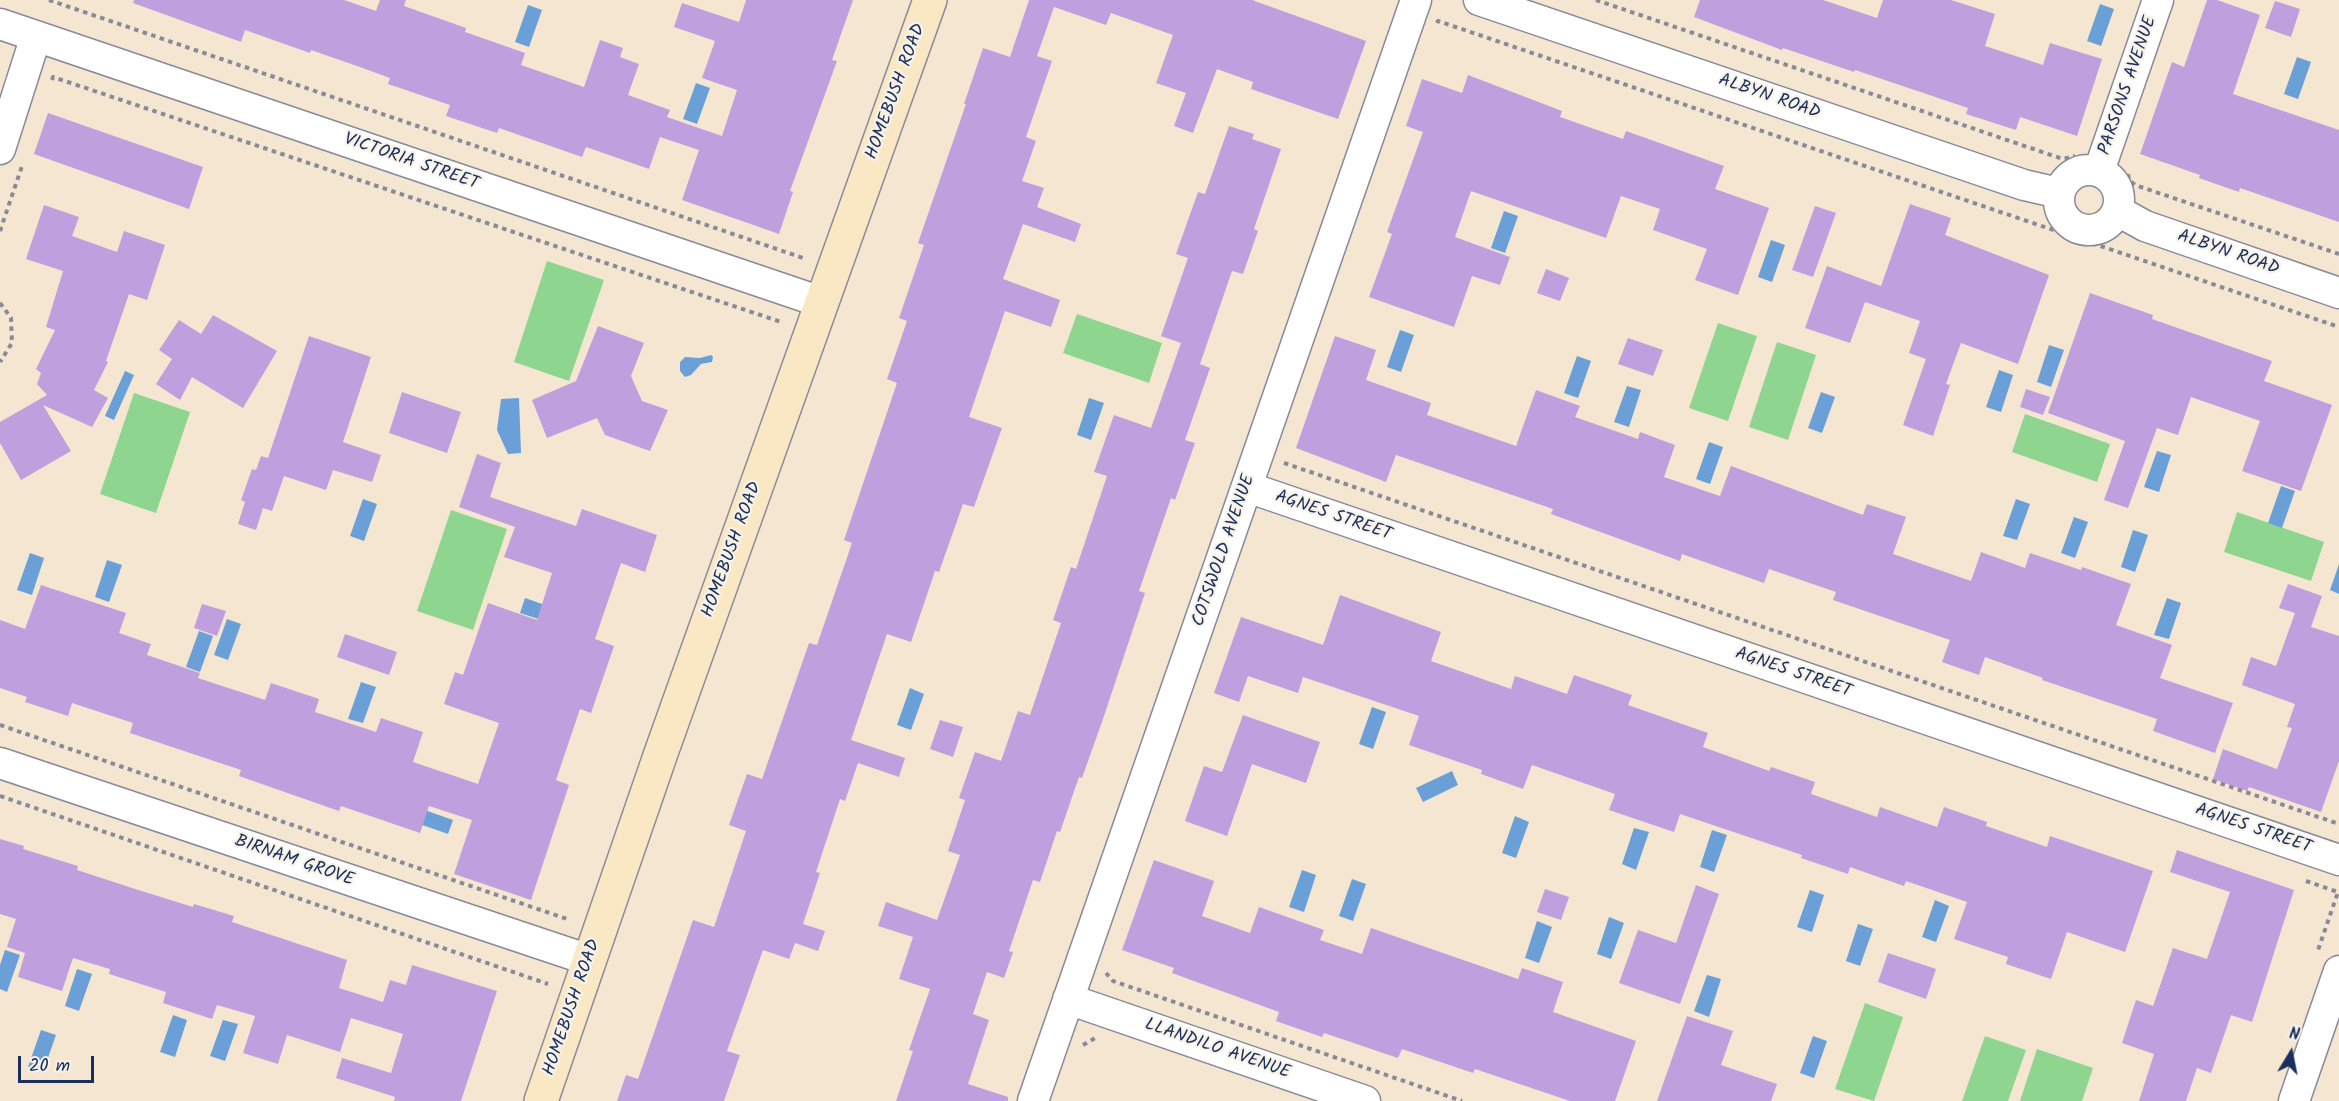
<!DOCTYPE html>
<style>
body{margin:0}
#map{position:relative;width:2339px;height:1101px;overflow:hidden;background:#f5e6d1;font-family:Kalam,sans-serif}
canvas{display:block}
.north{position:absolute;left:2261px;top:1023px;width:60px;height:60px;-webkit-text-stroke:4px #f7f3e8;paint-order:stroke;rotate:10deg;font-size:16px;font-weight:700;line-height:24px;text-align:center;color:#1b2f5e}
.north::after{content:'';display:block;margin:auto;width:21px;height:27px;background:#1b2f5e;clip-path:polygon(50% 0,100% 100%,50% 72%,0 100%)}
.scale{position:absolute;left:18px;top:1056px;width:76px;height:27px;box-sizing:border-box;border:3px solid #1b2f5e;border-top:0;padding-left:8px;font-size:18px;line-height:21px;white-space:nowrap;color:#1b2f5e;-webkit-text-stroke:4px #f7f3e8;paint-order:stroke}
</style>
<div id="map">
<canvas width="2339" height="1101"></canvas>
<div class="north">N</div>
<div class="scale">20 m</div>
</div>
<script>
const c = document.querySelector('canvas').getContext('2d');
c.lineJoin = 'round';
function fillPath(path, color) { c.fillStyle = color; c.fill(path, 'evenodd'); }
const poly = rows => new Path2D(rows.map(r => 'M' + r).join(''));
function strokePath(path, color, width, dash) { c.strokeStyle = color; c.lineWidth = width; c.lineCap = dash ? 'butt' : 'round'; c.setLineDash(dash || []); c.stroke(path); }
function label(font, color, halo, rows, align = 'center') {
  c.font = font + ' Kalam,sans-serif'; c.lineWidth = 4.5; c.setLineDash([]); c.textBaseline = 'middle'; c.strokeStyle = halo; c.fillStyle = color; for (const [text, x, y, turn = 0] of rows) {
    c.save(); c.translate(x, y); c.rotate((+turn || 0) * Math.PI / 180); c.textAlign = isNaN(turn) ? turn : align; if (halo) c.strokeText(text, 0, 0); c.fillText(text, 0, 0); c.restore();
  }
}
fillPath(poly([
 [547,261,604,280,569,381,514,362],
 [1077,314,1162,343,1149,383,1063,353],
 [1718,323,1757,336,1728,421,1689,408],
 [1777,342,1816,355,1788,440,1749,427],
 [134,393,190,412,156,513,100,494],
 [2025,414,2110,444,2097,482,2012,452],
 [451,510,507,529,473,630,417,611],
 [2237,512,2324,542,2311,581,2224,552],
 [1865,1003,1903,1017,1874,1101,1835,1089],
 [1985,1036,2026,1050,2008,1101,1962,1101],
 [2037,1049,2093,1068,2082,1101,2020,1101]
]), '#8ed590');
fillPath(poly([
 [2100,4,2114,9,2101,46,2087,41],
 [528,5,542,10,529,47,515,42],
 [2297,57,2311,62,2298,99,2284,94],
 [696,83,710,88,697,124,683,119],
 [1504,211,1518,216,1505,253,1491,248],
 [1771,240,1785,245,1772,282,1758,277],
 [1400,330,1414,335,1401,372,1387,367],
 [2049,345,2064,350,2051,387,2037,382],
 [711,355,713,357,712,362,701,364,691,375,685,377,680,371,680,362,685,357,700,358],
 [1577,356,1591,361,1578,398,1564,393],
 [1999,370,2013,375,2001,412,1986,407],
 [125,371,134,375,114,420,105,416],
 [1627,386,1641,390,1629,427,1614,422],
 [1821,392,1835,397,1822,433,1808,428],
 [519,398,521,453,508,454,497,430,501,399],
 [1089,398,1104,403,1091,440,1077,435],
 [1709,442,1723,447,1710,484,1696,479],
 [2157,451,2171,455,2159,492,2144,487],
 [2281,486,2295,491,2282,528,2268,523],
 [363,499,377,504,364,541,350,536],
 [2016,499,2030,504,2017,540,2003,536],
 [2074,517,2088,522,2075,558,2061,553],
 [2133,530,2148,535,2135,572,2121,567],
 [30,553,44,558,32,595,17,590],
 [107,560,122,565,109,602,95,597],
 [2339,564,2339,594,2330,590],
 [525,598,562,611,557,625,520,613],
 [2167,598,2181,603,2169,639,2154,635],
 [227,619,241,624,228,660,214,655],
 [199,631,213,636,200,672,186,667],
 [361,682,376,687,363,723,348,719],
 [910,688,924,694,911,730,897,725],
 [1372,707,1386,712,1373,749,1359,744],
 [1452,771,1458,785,1423,802,1416,788],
 [416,807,453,820,448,834,411,821],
 [1515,816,1529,822,1516,858,1502,853],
 [1634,828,1649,832,1636,870,1622,864],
 [1712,830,1727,835,1714,872,1700,867],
 [1302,870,1316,875,1304,912,1289,907],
 [1352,879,1366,884,1353,921,1339,916],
 [1810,890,1824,895,1812,932,1797,927],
 [1935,900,1949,906,1936,942,1922,937],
 [1609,917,1624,923,1611,959,1597,954],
 [1537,921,1552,927,1539,963,1525,958],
 [1858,924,1873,929,1860,966,1846,961],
 [5,950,20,955,7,992,0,989,0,965],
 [77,969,92,974,79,1011,65,1006],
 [1707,975,1721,979,1709,1017,1694,1011],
 [173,1015,187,1020,175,1057,160,1052],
 [223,1020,238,1024,225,1061,210,1056],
 [41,1030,56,1035,43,1072,28,1067],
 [1813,1036,1827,1041,1814,1078,1800,1073]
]), '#6aa0d7');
fillPath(poly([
 [134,0,344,0,376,11,380,0,406,0,404,6,466,28,465,32,525,53,521,65,584,87,600,40,623,48,620,57,639,64,628,95,670,110,667,117,722,136,737,90,702,78,715,41,674,27,682,3,739,22,746,0,853,0,832,60,837,61,790,191,793,192,779,234,682,200,699,150,660,137,649,169,586,147,582,157,499,128,497,133,446,116,450,105,388,84,390,78,357,66,311,50,310,53,245,30,241,42,133,3],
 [1029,0,1252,0,1366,41,1338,119,1251,89,1253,82,1217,69,1193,133,1174,126,1186,93,1156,83,1173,35,1111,13,1106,25,1054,7,1037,56,1052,61,1026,137,1036,141,1022,181,1044,188,1037,207,1081,224,1075,242,1023,224,1003,279,1060,300,1051,327,1005,311,969,417,1002,428,974,507,963,504,939,572,935,571,911,642,887,634,851,740,905,758,899,777,858,763,845,801,840,799,816,872,820,873,803,924,825,931,818,951,795,943,789,959,763,950,727,1051,740,1055,724,1101,617,1101,626,1075,638,1079,693,920,714,927,746,831,729,825,747,774,762,779,809,643,817,645,852,543,844,540,897,383,887,379,907,321,899,318,924,245,918,243,966,104,964,104,983,48,1010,57],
 [1700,0,1823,0,1877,18,1883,0,1951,0,1995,14,1985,46,2043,65,2050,43,2102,59,2077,136,2020,117,2016,130,1966,114,1968,108,1855,70,1854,72,1783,48,1782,50,1694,17],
 [2207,0,2217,0,2260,15,2233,94,2339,130,2339,222,2240,188,2239,192,2199,178,2200,175,2140,154,2172,62,2184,67],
 [2275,1,2300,9,2291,37,2265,28],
 [1468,75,1562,111,1560,117,1623,139,1626,131,1724,166,1715,189,1769,208,1738,295,1695,280,1707,249,1653,230,1660,209,1621,196,1606,238,1471,191,1455,237,1510,257,1500,285,1472,276,1454,327,1369,297,1392,234,1387,232,1423,132,1406,126,1422,79,1462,93],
 [48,113,203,167,189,209,34,154],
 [1229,126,1254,134,1252,139,1281,149,1254,229,1258,231,1243,274,1232,271,1200,364,1210,368,1185,440,1195,443,1175,500,1171,498,1139,591,1145,593,1103,719,1082,778,1079,777,1060,832,1057,831,1040,882,1033,880,1009,951,1013,952,1004,978,987,972,973,1014,989,1020,968,1084,1008,1097,1008,1101,896,1101,913,1051,909,1050,930,989,899,979,913,937,878,926,886,902,937,920,960,855,948,851,965,800,959,798,975,752,1001,761,1018,711,1030,715,1061,623,1053,620,1071,567,1076,569,1107,476,1094,472,1114,415,1151,428,1181,343,1161,336,1188,258,1176,254,1198,192,1205,194],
 [1910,204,1951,218,1945,235,2049,275,2018,364,1961,343,1946,384,1950,385,1933,436,1903,425,1926,359,1909,353,1920,321,1865,302,1850,343,1805,328,1827,266,1881,286],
 [44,205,79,217,72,236,117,252,124,231,165,245,147,300,129,294,106,361,108,362,94,390,108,398,92,427,43,405,71,451,21,480,0,443,0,422,47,395,37,384,41,373,36,369,55,330,46,327,63,271,26,259],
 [1815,206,1836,213,1813,277,1792,270],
 [1546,269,1569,278,1560,301,1537,293],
 [2090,293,2153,315,2152,319,2272,361,2264,381,2332,405,2301,491,2242,471,2260,421,2191,397,2178,435,2157,428,2128,508,2104,500,2125,441,2048,413],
 [213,315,277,351,243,408,192,377,180,400,156,384,172,359,159,350,179,320,201,334],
 [598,326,644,343,631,376,642,401,668,410,650,451,605,435,597,418,547,438,532,400,576,381],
 [309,336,371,357,343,442,381,455,372,482,333,470,326,490,284,476,272,511,263,508,256,530,238,524,245,502,241,500,252,469,256,470,261,456,268,458],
 [1335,336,1376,350,1366,380,1431,403,1427,415,1516,446,1536,390,1580,406,1575,417,1638,439,1640,432,1675,445,1664,477,1720,496,1731,466,1863,515,1867,504,1906,517,1893,554,1971,581,1981,552,2025,568,2030,553,2081,570,2082,567,2131,584,2116,625,2172,645,2160,678,2233,703,2215,753,2153,731,2157,719,2042,680,2043,678,1985,657,1979,675,1942,662,1950,640,1833,600,1836,592,1769,569,1764,583,1682,554,1680,561,1551,514,1553,509,1396,455,1386,482,1296,448],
 [1628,338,1663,350,1653,376,1618,364],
 [2026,389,2050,397,2043,415,2020,407],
 [402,392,461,412,447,453,389,433],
 [477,454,501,463,490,497,576,526,582,509,657,535,645,572,621,563,595,639,614,646,591,713,580,709,556,780,569,785,531,900,454,874,472,820,429,806,420,833,341,806,339,811,239,776,241,770,130,733,133,723,72,703,68,716,25,702,27,697,0,688,0,620,25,629,41,585,126,613,119,633,151,644,147,655,200,673,198,678,265,700,271,683,319,699,315,712,376,732,381,718,423,732,413,762,478,784,499,723,444,704,455,672,463,675,488,603,537,620,552,573,504,557,515,527,459,507],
 [2288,584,2322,596,2311,627,2339,636,2339,761,2321,812,2249,787,2247,791,2213,779,2223,749,2277,769,2292,728,2287,727,2295,704,2242,685,2251,657,2276,666,2295,613,2279,608],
 [1340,595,1441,632,1431,661,1511,689,1515,676,1567,694,1574,675,1632,695,1628,705,1708,733,1703,747,1769,771,1771,767,1815,782,1811,794,1877,817,1880,807,1937,827,1944,807,1987,822,1986,826,2047,847,2050,836,2153,871,2125,952,2067,932,2051,979,2006,964,2008,957,1954,939,1967,902,1906,881,1904,886,1850,867,1848,874,1801,858,1802,855,1680,814,1674,832,1609,810,1615,794,1532,765,1523,789,1481,774,1482,770,1409,745,1419,716,1303,677,1298,693,1248,676,1239,702,1214,693,1241,617,1323,645],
 [202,604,226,611,217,636,194,628],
 [345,634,397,652,389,675,337,657],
 [1243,715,1320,742,1306,783,1252,764,1227,836,1185,821,1204,766,1222,772],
 [940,720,963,727,953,757,930,749],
 [0,839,24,846,23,849,78,866,77,870,132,888,193,907,194,904,234,916,232,922,347,960,339,988,383,1002,390,980,406,985,412,965,497,991,461,1101,394,1101,395,1097,336,1078,342,1058,391,1073,403,1034,351,1018,340,1052,287,1035,278,1064,243,1053,255,1016,217,1005,212,1019,163,1003,166,992,109,974,110,969,73,958,62,991,18,977,25,953,7,947,16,919,0,914],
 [2177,850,2294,890,2252,1022,2231,1015,2211,1073,2197,1068,2186,1101,2139,1101,2154,1054,2122,1043,2136,1000,2153,1006,2173,948,2207,959,2230,892,2170,872],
 [1154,860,1214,881,1202,916,1250,933,1259,907,1324,930,1320,940,1362,954,1371,928,1518,979,1522,968,1563,982,1553,1012,1636,1041,1615,1101,1570,1101,1475,1069,1473,1073,1402,1049,1398,1058,1324,1033,1322,1037,1276,1021,1279,1012,1172,973,1174,968,1122,950],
 [1696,885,1719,894,1680,1004,1619,983,1638,930,1676,943],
 [1545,889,1569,897,1561,920,1537,912],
 [1888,953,1936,969,1926,999,1878,982],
 [1687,1016,1733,1031,1721,1065,1777,1084,1771,1101,1657,1101]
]), '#c09fde');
const minor = poly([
 [1479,0,2024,185,2059,193],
 [0,24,821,302],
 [0,149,36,36],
 '2059 200a30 30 0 1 1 60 0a30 30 0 1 1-60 0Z',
 [2099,171,2158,0],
 [2118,211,2145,226,2339,293],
 [1247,487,2339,860],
 [0,763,589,960],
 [1068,999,1365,1101],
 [1033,1101,1416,0],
 [2294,1101,2339,971]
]);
const secondary = poly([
 [541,1101,661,753,930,0]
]);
strokePath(minor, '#888a98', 33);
strokePath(secondary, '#888a98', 36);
strokePath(poly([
 [49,0,803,258],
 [1596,0,2054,156,2063,159,2075,156],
 [1437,23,1438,21,2339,327],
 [52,80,53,77,781,322],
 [2128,174,2129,180,2135,185,2339,254],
 [0,231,22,166],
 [0,303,11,318,12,343,0,362],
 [1284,463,2339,824],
 [0,725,570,920],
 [0,796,548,984],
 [2306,881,2338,892,2317,953],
 [1106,973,1113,981,1462,1101],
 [1083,1045,1097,1037]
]), '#888a98', 4, [4.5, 4.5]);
strokePath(minor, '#fff', 30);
strokePath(secondary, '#fae7c3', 33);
label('18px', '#1b2f5e', '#f7f3e8', [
 ["PARSONS AVENUE",2129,86,-71],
 ["HOMEBUSH ROAD",897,92,-70],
 ["ALBYN ROAD",1769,98,19],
 ["VICTORIA STREET",411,163,19],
 ["ALBYN ROAD",2228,254,19],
 ["AGNES STREET",1333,517,19],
 ["HOMEBUSH ROAD",733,550,-70],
 ["COTSWOLD AVENUE",1225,551,-71],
 ["AGNES STREET",1793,674,19],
 ["AGNES STREET",2253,830,19],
 ["BIRNAM GROVE",294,862,19],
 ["HOMEBUSH ROAD",573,1008,-71],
 ["LLANDILO AVENUE",1217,1050,19]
]);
</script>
